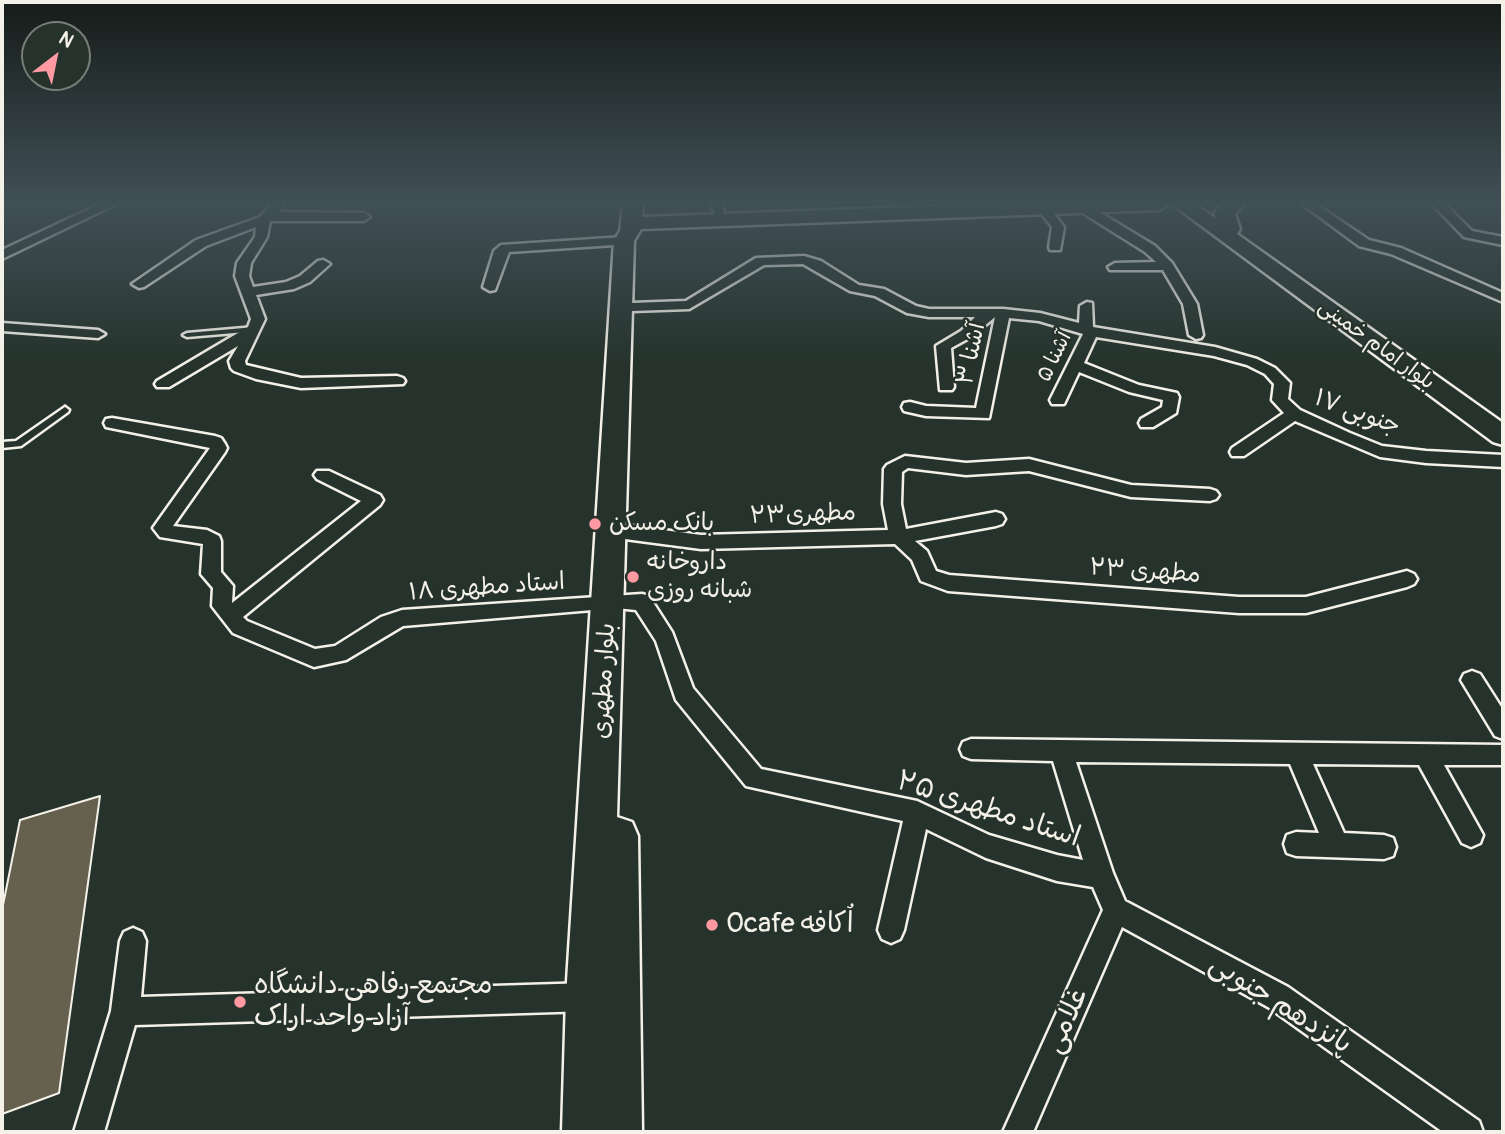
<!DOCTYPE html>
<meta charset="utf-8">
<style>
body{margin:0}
#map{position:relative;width:1505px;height:1134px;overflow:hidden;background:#26332d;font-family:Pangolin,sans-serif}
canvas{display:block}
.frame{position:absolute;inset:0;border:4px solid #f4f1e8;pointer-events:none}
.north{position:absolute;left:21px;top:21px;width:70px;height:70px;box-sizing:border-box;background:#26332d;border:2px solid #787f78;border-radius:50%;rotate:32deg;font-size:19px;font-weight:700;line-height:28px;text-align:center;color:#f4f1e8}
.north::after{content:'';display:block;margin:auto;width:24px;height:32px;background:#ff9aa2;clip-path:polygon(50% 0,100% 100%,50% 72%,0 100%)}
</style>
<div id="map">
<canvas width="1505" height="1134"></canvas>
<div class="frame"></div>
<div class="north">N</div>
</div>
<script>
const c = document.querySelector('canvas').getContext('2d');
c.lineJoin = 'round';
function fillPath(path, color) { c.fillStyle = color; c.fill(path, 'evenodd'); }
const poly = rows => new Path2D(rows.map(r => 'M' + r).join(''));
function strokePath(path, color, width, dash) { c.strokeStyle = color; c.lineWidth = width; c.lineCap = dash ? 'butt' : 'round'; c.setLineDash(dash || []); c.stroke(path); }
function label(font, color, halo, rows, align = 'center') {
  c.font = font + ' Pangolin,"Playpen Sans Arabic",sans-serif'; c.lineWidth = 5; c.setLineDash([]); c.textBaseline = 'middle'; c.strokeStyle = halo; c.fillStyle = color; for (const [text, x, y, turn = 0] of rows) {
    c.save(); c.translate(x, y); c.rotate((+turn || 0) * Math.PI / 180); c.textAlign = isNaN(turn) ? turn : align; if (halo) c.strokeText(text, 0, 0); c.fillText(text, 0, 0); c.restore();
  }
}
const building = poly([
 [100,796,59,1093,2,1114,2,910,20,820,100,796]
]);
fillPath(building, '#66604f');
strokePath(building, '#f4f1e8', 2);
const service = poly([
 [255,327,258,327,258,331,187,337,183,335,187,333,255,327],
 [65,407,69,410,68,412,21,446,2,448,2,442,16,441,65,407]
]);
const minor = poly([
 [100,204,116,204,2,259,2,250,100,204],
 [272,204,285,204,279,212,364,213,370,217,364,221,270,221,267,237,251,263,249,276,253,287,286,282,300,276,318,261,323,260,330,264,310,282,294,289,256,295,265,319,245,361,246,365,301,378,397,376,403,378,405,381,403,384,301,388,256,379,234,371,231,368,229,361,238,346,169,387,157,387,155,384,157,381,248,327,251,319,235,276,237,263,255,237,256,227,206,246,144,287,139,288,132,284,196,240,260,217,272,204],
 [712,204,724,204,723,216,715,216,712,204],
 [909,204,921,204,921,206,915,210,911,209,909,204],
 [1043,204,1047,205,1064,227,1060,250,1050,250,1049,247,1052,227,1037,208,1043,204],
 [1078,204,1086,204,1155,246,1172,263,1197,304,1203,335,1201,338,1196,339,1189,335,1183,304,1163,270,1110,270,1108,267,1115,263,1156,262,1145,252,1078,210,1078,204],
 [1302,204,1316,204,1369,240,1401,248,1503,293,1503,302,1391,254,1359,246,1302,204],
 [1432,204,1445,204,1472,231,1503,237,1503,245,1464,237,1432,204],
 [624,237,629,238,629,244,509,252,495,290,490,291,483,287,494,251,501,245,624,237],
 [804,256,821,261,859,285,884,289,916,306,929,309,1003,309,1040,313,1079,323,1080,306,1087,302,1092,303,1093,327,1215,347,1257,359,1275,368,1290,383,1288,399,1300,410,1350,433,1382,446,1426,451,1503,455,1503,467,1426,463,1380,457,1295,421,1244,456,1232,456,1230,452,1232,448,1284,413,1272,400,1274,384,1265,374,1247,365,1214,356,1096,337,1084,363,1139,385,1177,393,1179,397,1176,413,1153,427,1141,427,1139,423,1141,419,1162,407,1163,400,1129,392,1079,372,1064,404,1052,404,1050,400,1083,334,1039,321,1009,318,989,418,926,416,904,411,902,407,904,403,910,402,926,406,976,408,995,317,971,337,951,348,954,387,952,390,940,390,936,346,961,331,975,317,929,317,907,313,875,296,850,291,803,264,764,265,689,309,632,311,625,307,632,303,686,301,756,258,804,256],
 [2,323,98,330,105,334,98,338,2,331,2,323],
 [112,418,215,436,221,438,225,444,227,448,225,452,173,526,207,530,219,536,221,541,221,572,233,586,232,603,361,501,317,479,314,475,317,471,329,471,380,495,383,500,380,505,243,617,247,621,315,649,335,646,381,617,402,610,642,594,649,596,672,632,693,688,761,769,917,801,989,835,1057,855,1083,860,1053,761,971,759,963,756,960,749,963,742,971,739,1503,745,1503,765,1444,765,1483,835,1480,843,1471,847,1462,843,1419,765,1313,764,1344,833,1384,835,1393,838,1396,847,1393,856,1384,859,1296,856,1287,853,1284,844,1287,835,1296,832,1319,833,1290,764,1076,762,1113,873,1125,901,1288,987,1479,1121,1483,1132,1443,1132,1268,1007,1122,927,1033,1132,1003,1132,1103,910,1093,887,1057,881,986,858,926,829,904,930,900,939,891,943,882,939,878,930,903,821,746,786,676,700,656,641,636,610,616,608,403,626,346,660,314,667,233,633,212,606,213,588,201,574,203,544,160,537,153,528,210,448,106,427,104,423,106,419,112,418],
 [905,456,966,463,1029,459,1131,485,1210,489,1216,491,1219,495,1216,499,1210,501,1131,497,1029,471,966,475,908,468,902,472,901,504,906,529,996,512,1002,514,1005,519,1002,524,996,526,915,541,927,551,936,571,949,575,1239,597,1306,597,1407,571,1414,574,1417,579,1414,584,1407,587,1306,613,1239,613,948,591,921,581,912,560,895,544,701,549,625,539,618,537,616,532,618,527,625,525,701,535,888,530,883,504,884,469,887,465,905,456],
 [1472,671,1480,674,1503,710,1503,739,1495,736,1461,680,1464,674,1472,671],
 [133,928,142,932,146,941,141,997,589,983,599,987,603,997,599,1007,589,1011,135,1025,104,1132,74,1132,111,1011,120,941,124,932,133,928]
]);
const primary = poly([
 [623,204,643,204,642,217,989,204,1169,204,1159,210,641,229,634,241,617,817,632,822,638,836,642,1132,562,1132,566,997,614,241,620,231,623,204],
 [1172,204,1195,204,1215,218,1215,212,1222,204,1244,204,1235,214,1240,229,1237,234,1503,423,1503,445,1493,442,1172,204]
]);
strokePath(service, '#f4f1e8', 5);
strokePath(minor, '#f4f1e8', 5);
strokePath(primary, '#f4f1e8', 5);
fillPath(service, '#26332d');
fillPath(minor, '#26332d');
fillPath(primary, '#26332d');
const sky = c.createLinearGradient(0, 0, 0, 363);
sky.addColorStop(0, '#151c19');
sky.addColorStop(0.56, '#415057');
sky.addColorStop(1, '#41505700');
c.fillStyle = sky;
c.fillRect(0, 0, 1505, 363);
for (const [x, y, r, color] of [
 [595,524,7,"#ff9aa2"],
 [633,577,7,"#ff9aa2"],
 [712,925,7,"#ff9aa2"],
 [240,1002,7,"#ff9aa2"]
]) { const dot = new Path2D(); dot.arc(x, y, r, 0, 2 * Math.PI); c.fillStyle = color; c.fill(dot); strokePath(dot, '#26332d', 2.5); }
label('21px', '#f4f1e8', '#26332d', [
 ["بلوار امام خمینی",1376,345,36],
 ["آشنا ۵",1055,357,-64]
]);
label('24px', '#f4f1e8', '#26332d', [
 ["آشنا ۳",972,354,-78],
 ["جنوبی ۱۷",1357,413,20],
 ["مطهری۲۳",803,515,-2],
 ["مطهری ۲۳",1145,572,4],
 ["استاد مطهری ۱۸",487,588,-4],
 ["بلوار مطهری",605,681,-87]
]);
label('24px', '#f4f1e8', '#26332d', [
 ["بانک مسکن",609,524],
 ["داروخانه",647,563],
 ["شبانه روزی",647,591]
], 'left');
label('28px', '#f4f1e8', '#26332d', [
 ["استاد مطهری ۲۵",988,810,18],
 ["پانزدهم جنوبی",1280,1005,32],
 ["غلامی",1067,1021,-66]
]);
label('28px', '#f4f1e8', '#26332d', [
 ["Ocafe اُکافه",726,925],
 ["مجتمع رفاهی دانشگاه",254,986],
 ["آزاد واحد اراک",254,1018]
], 'left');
</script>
